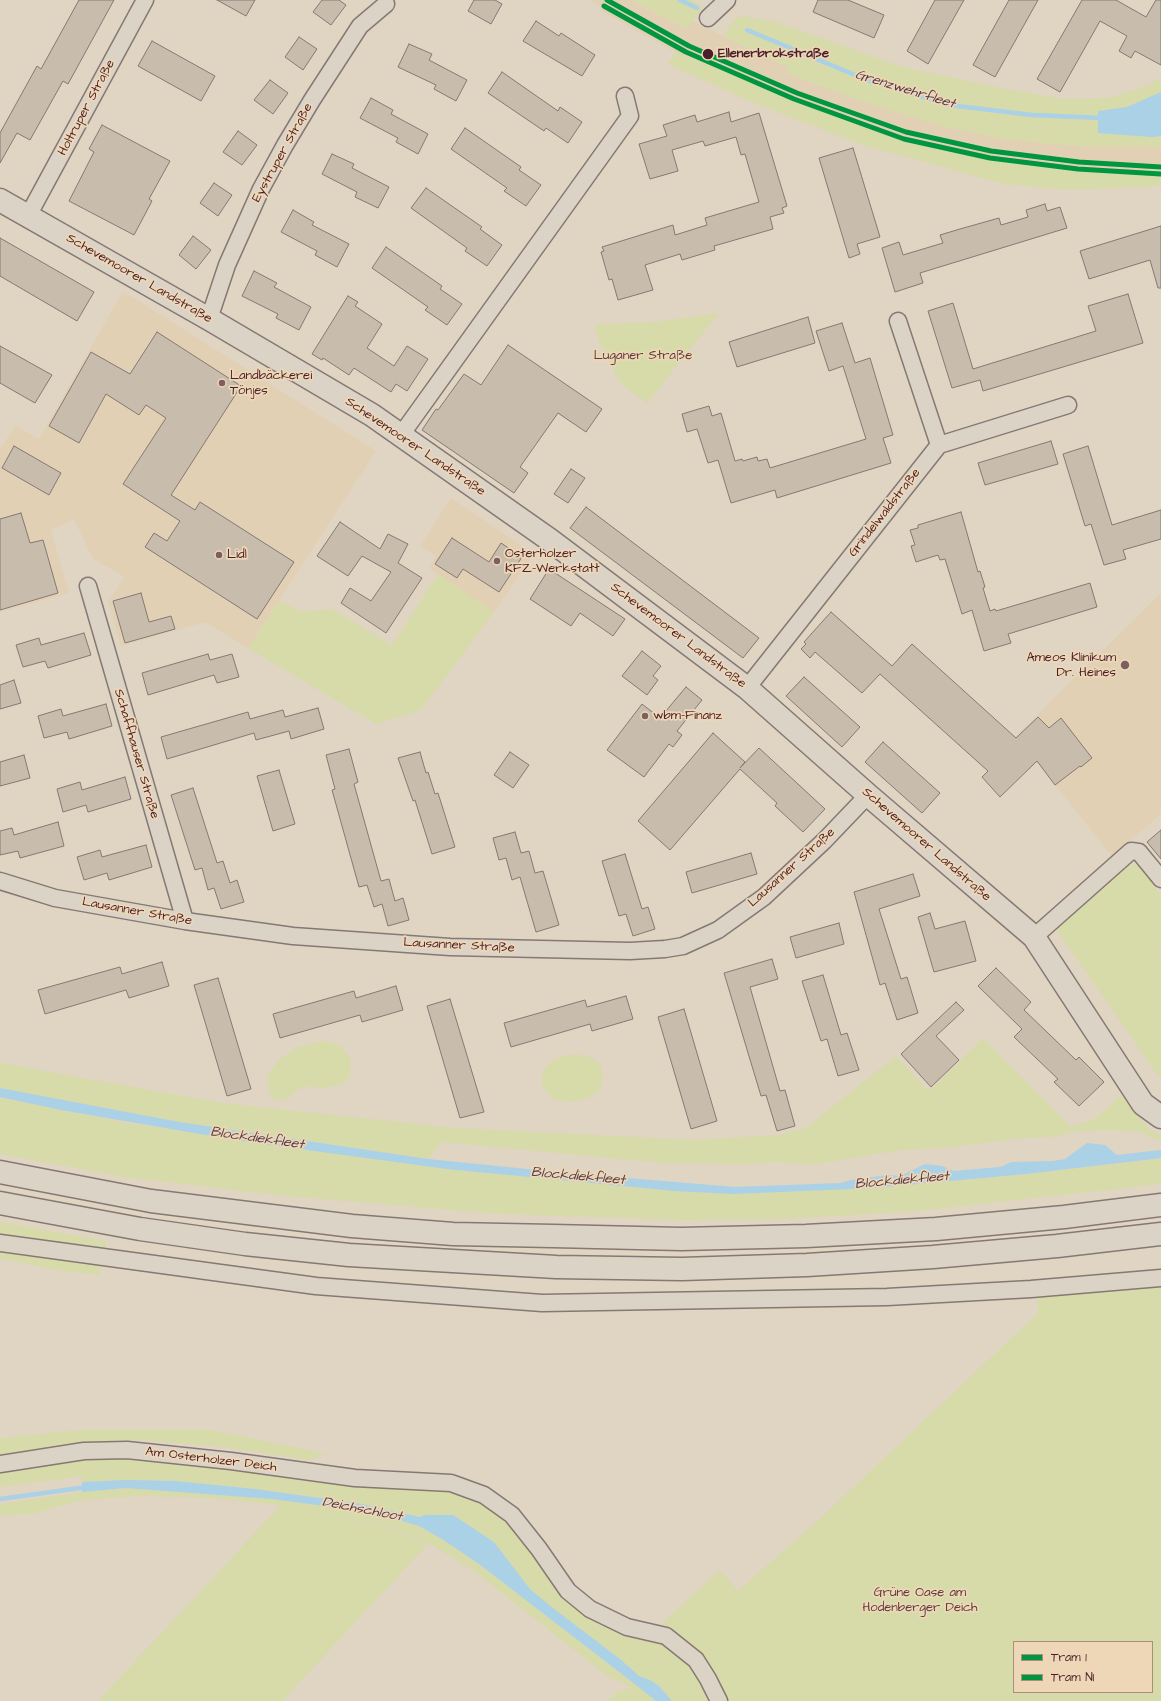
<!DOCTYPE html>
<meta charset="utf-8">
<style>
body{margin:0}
#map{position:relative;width:1161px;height:1701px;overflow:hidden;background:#e0d4c3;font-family:"Architects Daughter",sans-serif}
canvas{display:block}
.legend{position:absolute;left:1013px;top:1641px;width:140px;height:52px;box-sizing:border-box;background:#edd7b6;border:1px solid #ac8d7e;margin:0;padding:5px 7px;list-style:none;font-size:12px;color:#4a1f2b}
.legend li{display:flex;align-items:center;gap:8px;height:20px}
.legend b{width:20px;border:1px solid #ac8d7e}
</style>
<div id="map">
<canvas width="1161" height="1701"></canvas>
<ul class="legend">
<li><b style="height:5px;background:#009640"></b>Tram 1</li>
<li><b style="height:5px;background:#009640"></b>Tram N1</li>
</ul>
</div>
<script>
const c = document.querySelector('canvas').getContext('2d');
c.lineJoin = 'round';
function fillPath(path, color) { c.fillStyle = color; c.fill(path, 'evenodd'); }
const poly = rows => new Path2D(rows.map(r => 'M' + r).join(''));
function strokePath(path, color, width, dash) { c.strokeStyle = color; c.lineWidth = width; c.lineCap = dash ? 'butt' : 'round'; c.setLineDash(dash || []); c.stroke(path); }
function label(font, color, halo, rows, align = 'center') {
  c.font = font + ' "Architects Daughter",sans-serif'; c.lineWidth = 3.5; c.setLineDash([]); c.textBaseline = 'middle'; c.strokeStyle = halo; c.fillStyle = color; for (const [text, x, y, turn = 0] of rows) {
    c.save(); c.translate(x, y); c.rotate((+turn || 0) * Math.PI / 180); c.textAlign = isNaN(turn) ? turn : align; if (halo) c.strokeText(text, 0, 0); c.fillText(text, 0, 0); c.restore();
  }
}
fillPath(poly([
 [590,0,631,0,686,29,692,21,788,67,786,73,811,83,1003,139,1083,147,1161,147,1161,169,1081,171,1043,167,996,161,928,145,804,104,695,52,690,60,601,11,602,7],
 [123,291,376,451,248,648,205,622,121,646,108,601,125,577,93,559,74,519,51,530,69,593,0,612,0,449,15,426,39,439],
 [451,498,534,554,494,612,429,568,436,556,420,546],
 [1161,593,1161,814,1112,856,1016,736]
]), '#e2d0b4');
fillPath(poly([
 [631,0,692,0,703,6,687,29],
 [743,16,776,22,903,67,1000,88,1063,99,1110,98,1151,84,1161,77,1161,147,1083,147,1003,139,941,126,870,104,786,73,788,67,724,37,733,20],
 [675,52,689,59,694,52,804,104,928,145,996,161,1043,167,1081,171,1161,169,1161,186,1068,190,1004,184,859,144,742,98,668,64],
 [719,313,647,403,621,384,600,345,595,324,656,322],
 [438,574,494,612,421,710,376,724,248,648,279,601,303,612,332,609,392,645],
 [1138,864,1161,895,1161,949,1158,952,1161,955,1161,1080,1056,929,1125,866],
 [983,1038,1071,1127,1096,1118,1121,1095,1150,1130,1161,1135,1161,1142,1140,1132,1110,1130,1078,1131,1051,1137,1014,1139,952,1147,902,1150,810,1165,777,1162,742,1164,663,1163,442,1142,428,1159,179,1122,0,1088,0,1063,222,1103,455,1128,696,1140,779,1135,806,1128,896,1056,929,1091],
 [323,1041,331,1042,342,1047,351,1061,350,1074,346,1082,335,1086,322,1088,309,1086,297,1090,287,1100,276,1100,269,1093,267,1077,278,1061,295,1048],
 [576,1054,592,1058,599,1063,603,1075,600,1090,588,1098,573,1102,553,1099,543,1087,542,1072,554,1059],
 [0,1097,61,1110,134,1124,447,1169,674,1191,734,1194,875,1188,1026,1174,1161,1158,1161,1184,917,1211,786,1219,684,1220,501,1214,286,1196,124,1177,0,1154],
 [0,1222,106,1241,99,1275,54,1270,0,1258],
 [1161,1285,1161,1701,725,1701,677,1635,665,1627,663,1622,720,1570,738,1591,824,1515,1038,1313,1037,1296],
 [1014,1642,1152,1642,1152,1692,1014,1692],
 [80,1430,210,1430,309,1450,325,1455,309,1460,222,1447,143,1440,80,1442,0,1456,0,1438],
 [100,1457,149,1459,438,1487,467,1494,494,1508,513,1527,551,1578,650,1639,667,1645,682,1655,697,1672,713,1701,672,1701,659,1686,650,1680,639,1676,620,1659,549,1605,530,1589,494,1542,453,1515,426,1515,419,1517,362,1504,255,1489,176,1481,125,1480,82,1482,82,1476,0,1487,0,1472],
 [126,1488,272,1499,347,1509,385,1516,419,1526,442,1539,479,1564,636,1685,656,1701,607,1701,617,1692,633,1688,606,1675,477,1573,429,1543,384,1525,302,1509,384,1526,428,1544,282,1701,98,1701,281,1505,212,1498,139,1496,82,1500,32,1514,0,1515,0,1504,82,1492]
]), '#d7daa9');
fillPath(poly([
 [1161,92,1161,136,1152,137,1098,133,1098,111,1127,107],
 [0,1088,179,1122,428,1159,567,1173,735,1187,840,1183,851,1180,888,1175,900,1176,925,1164,942,1166,954,1171,1000,1167,1012,1162,1053,1161,1065,1159,1087,1143,1105,1145,1117,1155,1161,1150,1161,1158,1026,1174,875,1188,734,1194,674,1191,447,1169,241,1141,61,1110,0,1097],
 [125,1480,176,1481,255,1489,362,1504,419,1517,425,1515,453,1515,494,1542,530,1589,549,1605,620,1659,639,1676,650,1680,659,1686,672,1701,656,1701,636,1685,479,1564,442,1539,419,1526,385,1516,347,1509,272,1499,126,1488,82,1492,82,1482]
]), '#aad1e5');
strokePath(poly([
 [680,0,697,8],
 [747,30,867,80,949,105,1032,115,1103,118],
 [0,1499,87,1487]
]), '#aad1e5', 4.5);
const building = poly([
 [79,0,114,0,68,84,63,81,30,140,17,133,0,163,0,133,37,66,41,69,79,0],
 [217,0,255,0,246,16,217,0],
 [322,0,339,0,346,5,331,25,313,12,322,0],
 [474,0,495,0,502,4,491,24,468,11,474,0],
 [818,0,848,0,884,15,874,38,813,12,818,0],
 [935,0,964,0,928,64,907,51,935,0],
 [1009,0,1038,0,995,77,973,65,1009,0],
 [1082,0,1116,0,1146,17,1156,0,1161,0,1161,65,1135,51,1131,58,1119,51,1127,36,1100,21,1060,92,1037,79,1082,0],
 [536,21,559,36,561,33,595,55,582,76,523,41,536,21],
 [299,37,317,49,303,70,285,57,299,37],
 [152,41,215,76,201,101,138,66,152,41],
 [409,44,432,54,429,60,467,80,456,101,434,89,436,85,398,67,409,44],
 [502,72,558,111,560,107,582,122,568,143,546,128,544,131,488,93,502,72],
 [270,80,288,93,273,114,254,100,270,80],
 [371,98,393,110,391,114,428,134,418,154,396,142,398,138,360,118,371,98],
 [729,112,731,122,759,113,787,206,782,208,784,213,770,217,773,229,714,246,715,250,682,260,680,254,645,265,653,290,618,300,612,279,609,280,601,252,604,251,602,247,673,225,675,235,707,225,705,218,759,202,745,154,741,155,736,137,705,146,703,141,672,150,678,171,650,179,639,144,667,136,663,125,695,115,697,122,729,112],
 [102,125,170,161,149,199,152,201,134,235,69,201,94,152,89,149,102,125],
 [465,128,521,167,519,170,541,185,526,206,504,191,507,188,451,149,465,128],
 [238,131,257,145,242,165,223,152,238,131],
 [853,148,880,237,857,244,860,254,849,258,819,158,853,148],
 [332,154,354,164,352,168,389,187,378,208,355,197,357,192,322,174,332,154],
 [214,183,232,195,218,216,200,203,214,183],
 [426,188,482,227,480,229,502,245,487,266,465,251,467,248,411,208,426,188],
 [1045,204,1047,211,1060,207,1067,228,920,273,923,283,895,292,882,248,899,242,903,255,943,243,940,235,960,229,999,218,1001,225,1028,217,1026,210,1045,204],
 [293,210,314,222,312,225,349,244,337,267,315,255,317,251,281,232,293,210],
 [1161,226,1161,288,1158,288,1150,260,1089,279,1080,251,1161,226],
 [193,236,211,250,196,269,179,255,193,236],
 [0,238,94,292,77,321,0,276,0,238],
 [386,247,442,286,440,289,462,304,447,325,425,310,428,307,372,268,386,247],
 [254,271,277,283,274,287,311,307,299,330,276,318,278,314,242,296,254,271],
 [1128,294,1143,343,983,391,980,380,952,388,928,311,953,303,973,369,1096,331,1088,306,1128,294],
 [348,296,358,302,355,306,382,324,367,348,394,366,407,346,428,359,407,391,396,384,391,392,354,368,349,375,323,358,322,360,312,354,348,296],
 [808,317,815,343,737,367,729,342,808,317],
 [842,323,855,363,870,358,893,435,883,438,891,463,777,498,775,490,731,503,718,460,708,463,697,429,687,432,682,414,709,406,712,416,721,413,735,461,742,459,743,461,757,457,758,461,767,459,770,468,866,439,843,366,829,371,816,331,842,323],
 [157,332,241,386,171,495,195,510,200,502,294,562,257,619,145,547,154,533,167,541,180,521,123,484,166,418,146,405,139,415,106,394,79,443,49,426,91,352,130,374,157,332],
 [508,345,602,409,586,432,558,413,520,467,528,473,514,493,422,430,436,409,438,410,464,374,481,385,508,345],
 [0,346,52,375,35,403,0,383,0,346],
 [1051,441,1058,464,985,485,978,463,1051,441],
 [14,446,61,473,49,495,2,468,14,446],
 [1088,446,1112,525,1161,510,1161,539,1123,550,1126,559,1104,565,1091,524,1085,526,1063,454,1088,446],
 [571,469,585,478,568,503,554,494,571,469],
 [586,507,759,638,743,658,570,528,586,507],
 [961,512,978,572,980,571,985,587,983,588,990,611,995,609,996,611,1090,583,1097,607,1008,634,1011,643,984,651,972,610,962,614,945,559,940,560,938,555,916,562,911,546,915,545,910,530,918,528,918,525,961,512],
 [21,513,30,543,43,540,58,593,0,610,0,519,21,513],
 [340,522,380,549,388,534,408,544,398,563,422,578,386,633,341,603,350,588,371,601,391,572,362,556,348,576,317,556,340,522],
 [452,538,489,562,501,543,522,557,499,592,463,569,457,578,435,564,452,538],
 [549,569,625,619,613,636,580,613,571,626,530,599,549,569],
 [141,593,149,622,171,616,175,629,125,643,113,601,141,593],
 [831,612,892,666,912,644,1016,738,1038,717,1049,728,1061,718,1092,758,1081,767,1080,766,1055,785,1037,761,1000,797,982,777,988,771,880,674,862,693,815,652,810,658,801,649,806,644,804,642,831,612],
 [84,633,91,655,48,668,45,661,23,667,16,645,39,638,41,645,84,633],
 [642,651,661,666,653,676,658,680,647,695,622,676,642,651],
 [208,654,210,660,232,654,239,677,217,683,214,675,148,695,142,673,208,654],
 [804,677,860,727,842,747,786,696,804,677],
 [14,680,21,703,0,709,0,685,14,680],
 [686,687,702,700,677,731,682,735,673,747,669,744,644,777,607,750,642,704,660,718,686,687],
 [106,704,112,726,69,739,67,732,44,738,38,716,61,709,63,716,106,704],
 [318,708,324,729,291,739,289,731,256,740,254,733,167,759,161,737,248,712,250,719,283,710,285,717,318,708],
 [713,733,745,762,740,768,759,748,825,809,803,832,775,806,777,803,740,769,670,850,638,821,713,733],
 [883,742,940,793,922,813,865,762,883,742],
 [349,749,358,782,354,784,381,881,389,879,395,901,403,898,409,920,388,926,382,904,374,907,367,885,359,887,332,790,335,789,326,755,349,749],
 [420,752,426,773,428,772,435,794,438,793,455,847,432,854,415,800,413,801,398,758,420,752],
 [510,752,529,765,513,788,494,775,510,752],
 [24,755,30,778,0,786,0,762,24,755],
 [279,770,295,824,273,831,257,776,279,770],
 [125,777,131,799,88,812,86,805,63,812,57,789,80,782,82,790,125,777],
 [193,788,217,863,223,861,230,883,237,880,244,902,221,909,214,888,208,890,202,868,195,870,171,795,193,788],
 [58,822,64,846,20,858,18,851,0,855,0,831,12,828,14,835,58,822],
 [1161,830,1161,859,1147,842,1161,830],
 [515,832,521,853,529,851,535,873,543,871,559,925,536,932,520,877,512,880,506,858,499,860,493,838,515,832],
 [146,845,152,867,109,880,107,873,84,880,77,857,100,850,102,857,146,845],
 [751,853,757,874,692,893,686,872,751,853],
 [625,854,642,909,648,907,655,929,633,936,626,914,619,916,602,861,625,854],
 [913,874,920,896,879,909,901,979,907,977,918,1013,897,1020,885,983,880,985,854,892,913,874],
 [930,913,935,929,965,921,976,961,934,972,918,917,930,913],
 [839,923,844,944,796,958,790,937,839,923],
 [772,959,778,979,750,987,780,1091,785,1090,795,1126,777,1131,766,1095,761,1096,724,973,772,959],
 [162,962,169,986,129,998,126,990,45,1014,38,990,120,967,122,974,162,962],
 [996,968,1031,1002,1024,1010,1076,1060,1079,1057,1104,1082,1079,1106,1054,1082,1058,1079,1014,1037,1022,1029,978,986,996,968],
 [823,975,841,1035,847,1033,859,1070,838,1076,827,1039,821,1041,802,981,823,975],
 [218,978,251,1089,227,1096,194,985,218,978],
 [396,986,403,1010,362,1022,360,1015,280,1038,273,1014,354,991,356,998,396,986],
 [626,996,633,1019,592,1031,590,1024,511,1047,504,1023,585,1000,587,1007,626,996],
 [450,999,484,1112,460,1118,427,1006,450,999],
 [956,1002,964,1010,936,1036,959,1060,931,1087,901,1054,956,1002],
 [684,1009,717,1121,691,1129,658,1017,684,1009]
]);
fillPath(building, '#c8bdac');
strokePath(building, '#867873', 1);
const street = poly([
 [708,18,727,0],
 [28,216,145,0],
 [209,319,227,265,261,189,285,145,312,100,360,26,386,4],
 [898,321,939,445],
 [401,435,630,116,625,96],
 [88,586,185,921],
 [747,688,939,445,1068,405],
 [0,881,55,898,185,921,293,936,450,947,630,951,665,949,683,946,718,930,764,897,824,841,868,795],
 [1034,937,1131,851,1139,852,1161,879],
 [0,1243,316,1286,542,1303,887,1297,1031,1289,1161,1278],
 [0,1464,84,1451,127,1450,231,1461,355,1478,451,1483,484,1495,512,1515,539,1549,568,1591,590,1609,627,1627,666,1636,696,1660,708,1679,719,1701]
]);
const secondary = poly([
 [0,200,209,319,372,415,550,540,747,688,868,795,1034,937,1143,1104,1161,1117]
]);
const highway = poly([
 [0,1172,151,1201,352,1226,453,1234,553,1236,681,1239,806,1236,936,1229,1064,1217,1161,1205],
 [0,1203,140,1229,245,1244,349,1255,556,1267,682,1269,807,1265,933,1257,1057,1246,1161,1234]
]);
strokePath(street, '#867873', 19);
strokePath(secondary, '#867873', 25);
strokePath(highway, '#867873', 25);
strokePath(street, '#dcd3c7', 16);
strokePath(secondary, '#dcd3c7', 22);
strokePath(highway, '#dcd3c7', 22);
strokePath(poly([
 [607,0,689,46,797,93,906,132,991,151,1079,162,1161,167]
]), '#009640', 5);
strokePath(poly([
 [604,6,686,52,794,99,904,139,990,158,1078,169,1161,174]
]), '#009640', 5);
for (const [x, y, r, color] of [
 [708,54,6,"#4a1f2b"],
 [222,383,4,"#7e5e60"],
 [219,555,4,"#7e5e60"],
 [497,561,4,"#7e5e60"],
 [1125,665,5,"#7e5e60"],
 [645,716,4,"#7e5e60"]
]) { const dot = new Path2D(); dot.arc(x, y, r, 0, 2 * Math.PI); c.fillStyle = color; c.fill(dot); strokePath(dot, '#edd7b6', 1.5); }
label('bold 13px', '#4a1f2b', '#edd7b6', [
 ["Ellenerbrokstraße",718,54]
], 'left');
label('13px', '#4a1f2b', '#edd7b6', [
 ["Holtruper Straße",87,108,-62],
 ["Eystruper Straße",283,153,-61],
 ["Schevemoorer Landstraße",139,279,30],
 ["Schevemoorer Landstraße",415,447,34],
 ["Grindelwaldstraße",885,513,-52],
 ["Schevemoorer Landstraße",678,636,37],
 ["Schaffhauser Straße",136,754,74],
 ["Schevemoorer Landstraße",926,845,41],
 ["Lausanner Straße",792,868,-42],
 ["Lausanner Straße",137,912,10],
 ["Lausanner Straße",459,946,3],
 ["Am Osterholzer Deich",211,1460,7]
]);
label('13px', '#5e3c3b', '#edd7b6', [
 ["Luganer Straße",643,356],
 ["Grüne Oase am",920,1593],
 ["Hodenberger Deich",920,1608]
]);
label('13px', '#4a1f2b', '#edd7b6', [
 ["Landbäckerei",230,376],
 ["Tönjes",230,391],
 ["Osterholzer",505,554],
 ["KFZ-Werkstatt",505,569],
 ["Lidl",227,555],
 ["Ameos Klinikum",1116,658,"right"],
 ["Dr. Heines",1116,673,"right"],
 ["wbm-Finanz",653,716]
], 'left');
label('italic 14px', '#553a49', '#edd7b6', [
 ["Grenzwehrfleet",905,90,17],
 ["Blockdiekfleet",257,1139,8],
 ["Blockdiekfleet",578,1177,5],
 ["Blockdiekfleet",902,1181,-5],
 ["Deichschloot",362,1510,11]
]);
</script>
